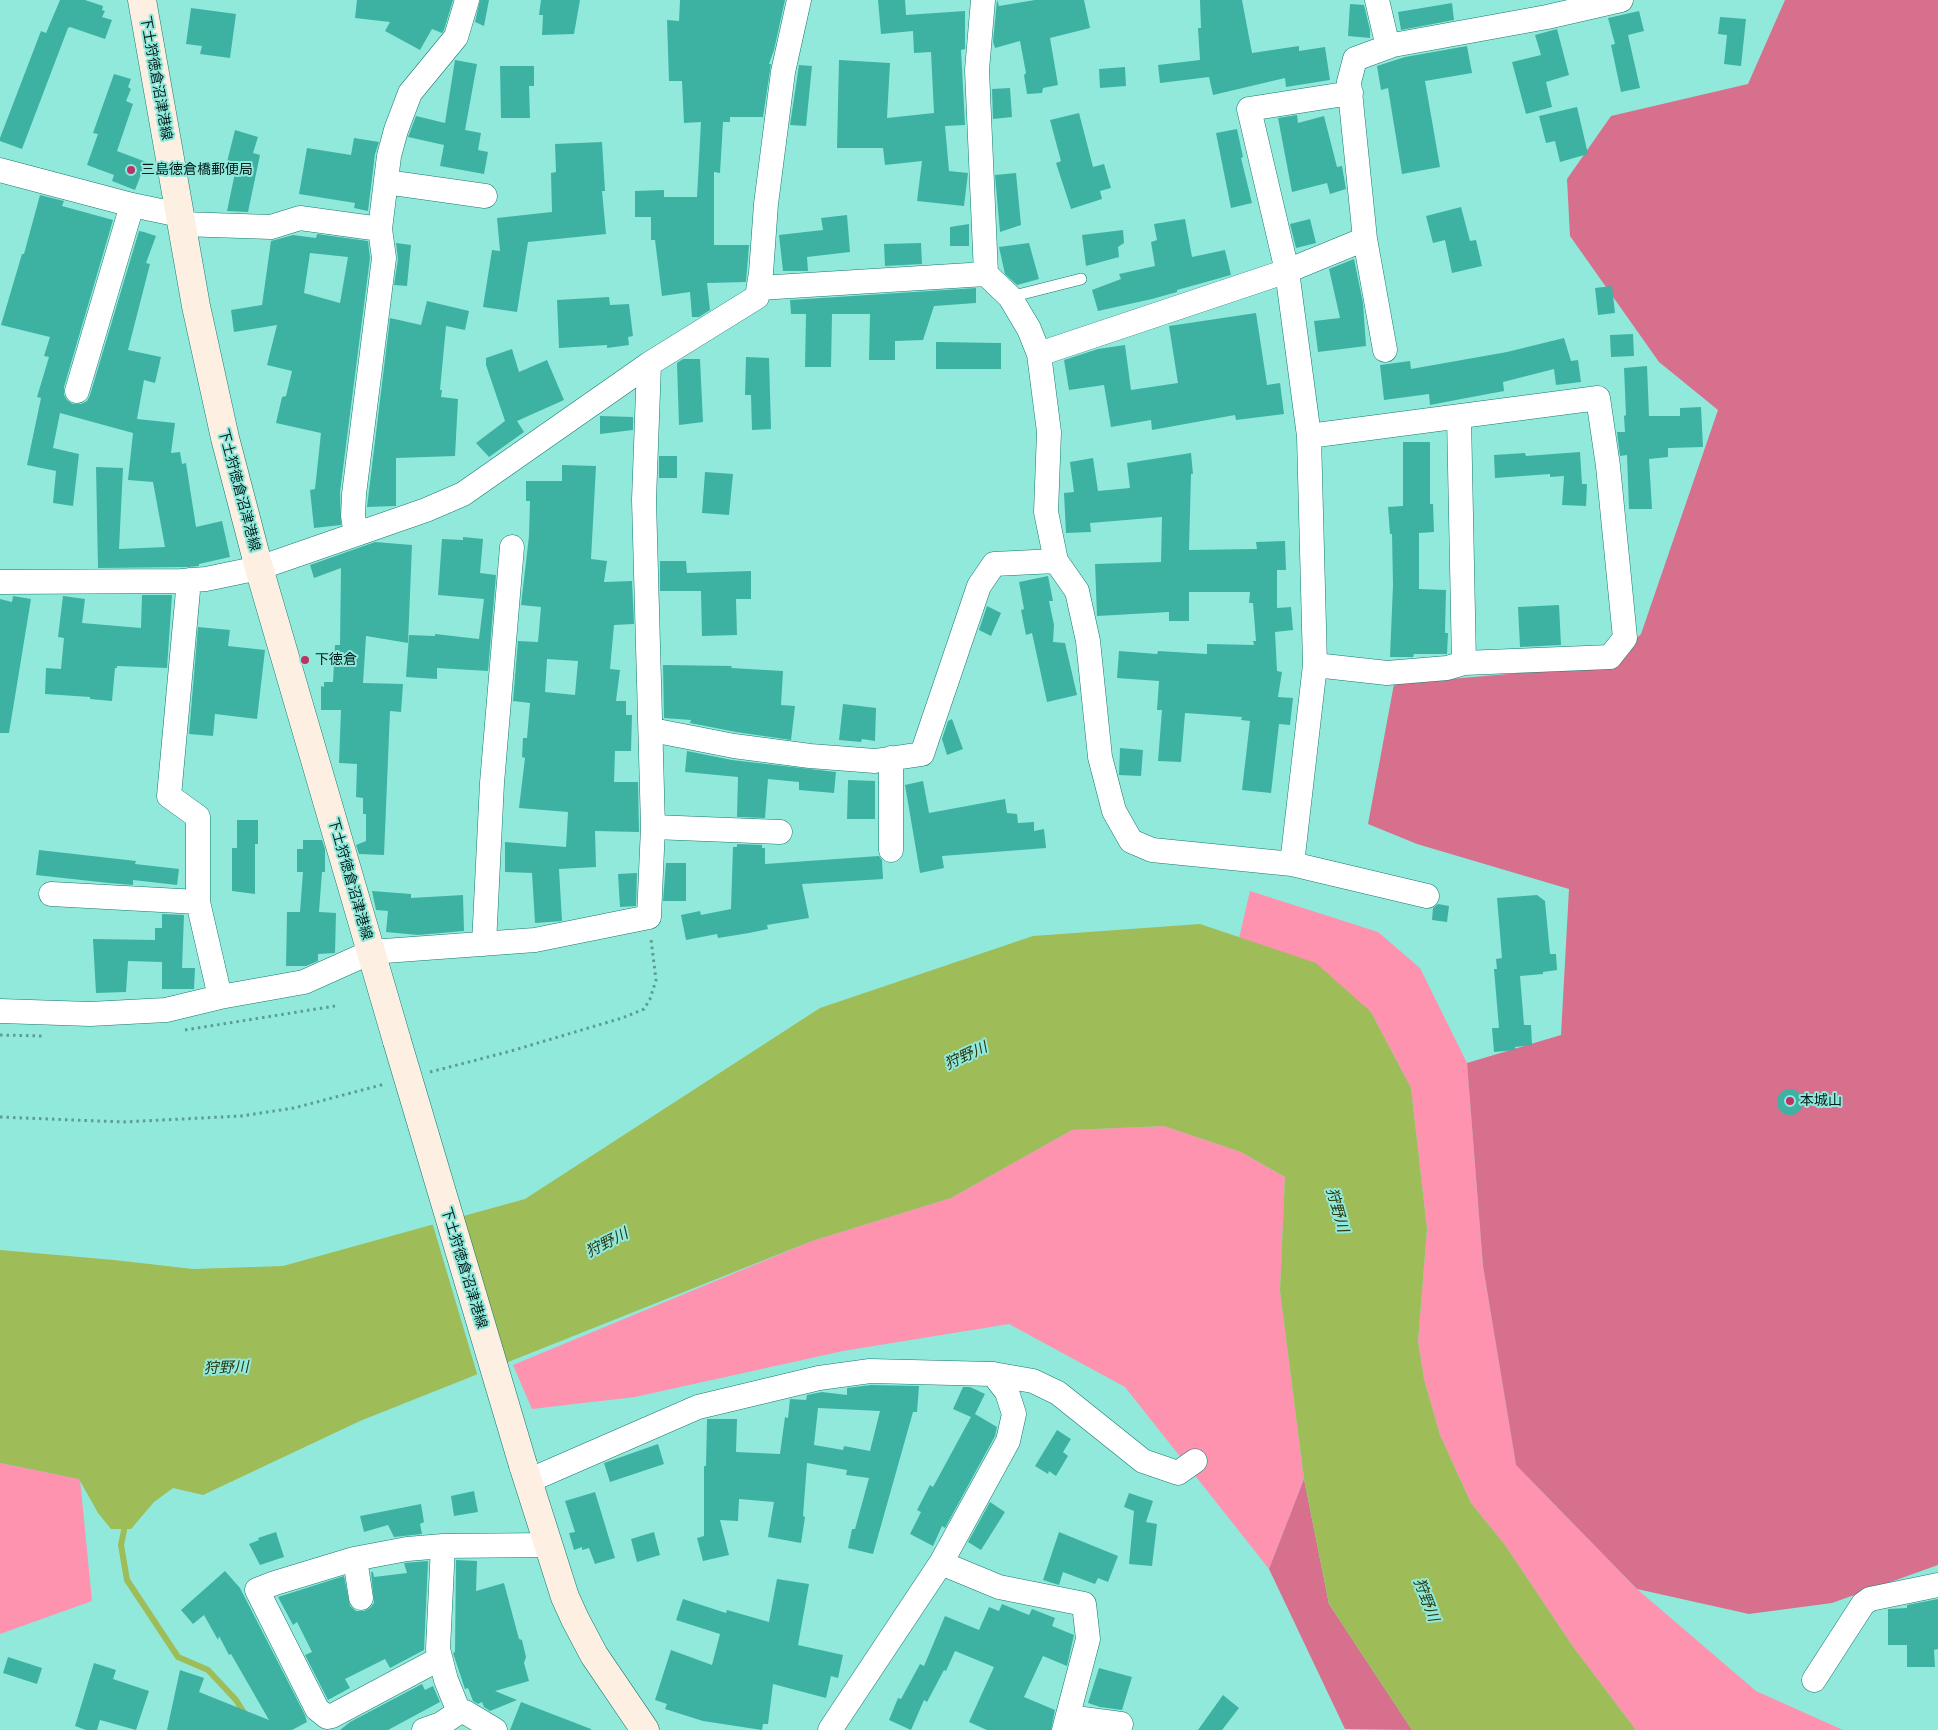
<!DOCTYPE html>
<meta charset="utf-8">
<style>
body{margin:0}
canvas{display:block;background:#91e9db}
</style>
<canvas width="1938" height="1730"></canvas>
<script>
const c = document.querySelector('canvas').getContext('2d');
c.lineJoin = 'round';
function fillPath(path, color) { c.fillStyle = color; c.fill(path, 'evenodd'); }
const poly = rows => new Path2D(rows.map(r => 'M' + r).join(''));
function strokePath(path, color, width, dash) { c.strokeStyle = color; c.lineWidth = width; c.lineCap = dash ? 'butt' : 'round'; c.setLineDash(dash || []); c.stroke(path); }
function label(font, color, halo, rows, align = 'center') {
  c.font = font + ' Quicksand,"Noto Sans JP",sans-serif'; c.lineWidth = 4; c.setLineDash([]); c.textBaseline = 'middle'; c.strokeStyle = halo; c.fillStyle = color; for (const [text, x, y, turn = 0] of rows) {
    c.save(); c.translate(x, y); c.rotate((+turn || 0) * Math.PI / 180); c.textAlign = isNaN(turn) ? turn : align; if (halo) c.strokeText(text, 0, 0); c.fillText(text, 0, 0); c.restore();
  }
}
fillPath(poly([
 [1250,891,1378,932,1420,968,1467,1063,1483,1266,1516,1465,1637,1589,1756,1691,1843,1730,1636,1730,1574,1648,1505,1545,1471,1503,1440,1435,1424,1379,1418,1341,1427,1229,1411,1088,1371,1012,1239,938],
 [1164,1126,1241,1152,1285,1177,1280,1291,1304,1479,1269,1569,1125,1387,1009,1324,843,1351,635,1397,532,1409,513,1365,812,1241,951,1198,1072,1130],
 [0,1463,80,1479,92,1601,0,1634]
]), '#fd93af');
fillPath(poly([
 [1785,0,1938,0,1938,1565,1832,1603,1749,1614,1637,1589,1516,1465,1483,1266,1467,1063,1561,1035,1569,889,1417,844,1368,824,1394,684,1610,665,1641,634,1718,410,1659,362,1570,236,1567,179,1611,116,1748,84],
 [1304,1479,1329,1604,1412,1730,1345,1729,1269,1569]
]), '#d7708d');
fillPath(poly([
 [1200,924,1316,963,1371,1012,1411,1088,1427,1229,1418,1341,1424,1379,1440,1435,1471,1503,1505,1545,1574,1648,1636,1730,1412,1730,1329,1604,1304,1479,1280,1291,1285,1177,1241,1152,1164,1126,1072,1130,951,1198,812,1241,360,1421,203,1495,173,1488,154,1502,131,1529,111,1529,98,1513,79,1479,0,1463,0,1250,114,1260,193,1269,283,1266,525,1199,820,1008,1033,936]
]), '#9ebc58');
fillPath(poly([
 [460,1215,505,1366,478,1377,432,1222]
]), '#91e9db');
strokePath(poly([
 [126,1521,121,1545,127,1580,178,1657,208,1670,236,1700,255,1730]
]), '#9ebc58', 6);
fillPath(poly([
 [60,0,85,0,103,6,102,10,105,11,102,17,112,20,105,39,70,27,68,28,22,149,0,141,0,138,41,31,46,33],
 [357,0,453,0,444,30,442,33,432,29,420,50,385,31,390,22,355,18],
 [480,0,489,0,484,26,475,22],
 [541,0,580,0,574,34,542,35,543,15,539,15],
 [680,0,785,0,774,50,769,64,771,64,763,117,730,117,730,122,723,122,720,173,714,172,714,245,749,245,746,282,707,283,710,310,699,317,692,317,690,292,662,296,655,240,651,240,651,217,635,217,635,191,664,190,664,197,697,197,701,122,684,123,682,81,669,81,667,20,679,21],
 [878,0,905,0,906,15,965,11,965,49,961,50,965,125,945,126,949,171,968,173,964,206,917,201,922,161,885,165,883,148,837,148,839,60,890,63,887,118,934,113,931,52,914,53,913,31,881,34],
 [997,0,999,6,1035,0,1084,0,1090,28,1050,38,1058,85,1043,88,1042,93,1027,94,1024,75,1026,73,1020,41,995,48,993,42],
 [1200,0,1242,0,1252,53,1299,46,1299,51,1325,47,1330,80,1286,87,1285,78,1213,95,1209,77,1160,83,1158,65,1200,60,1198,28,1201,28],
 [1452,3,1454,20,1401,30,1398,12],
 [1350,4,1364,5,1370,30,1370,38,1348,36],
 [191,8,236,14,230,58,200,54,202,46,186,44],
 [1639,11,1644,31,1628,35,1640,88,1621,92,1611,45,1615,44,1608,18],
 [1720,17,1746,19,1741,66,1724,64,1727,35,1718,34],
 [1557,29,1569,75,1546,82,1552,107,1526,114,1512,62,1541,55,1535,35],
 [1467,46,1472,73,1425,81,1440,167,1402,174,1388,88,1381,90,1377,66,1405,57],
 [455,60,477,64,465,130,481,133,478,150,488,152,484,174,440,166,444,145,408,137,416,116,445,123],
 [799,65,812,66,806,126,790,125],
 [500,66,534,66,534,86,529,86,530,118,501,118],
 [1125,67,1126,86,1100,88,1099,69],
 [114,74,131,79,128,87,131,89,126,101,133,104,117,151,146,162,135,190,112,181,114,175,87,165,98,134,93,133],
 [1010,88,1012,117,993,119,992,89],
 [1577,107,1588,154,1560,162,1555,141,1546,143,1539,116],
 [1079,113,1093,167,1104,164,1111,188,1100,191,1102,199,1071,209,1056,163,1061,161,1050,120],
 [1297,115,1298,123,1324,116,1337,167,1342,166,1346,189,1330,194,1327,183,1292,192,1278,118],
 [1237,129,1243,157,1241,158,1252,203,1231,208,1216,133],
 [235,130,258,137,253,153,260,155,248,212,227,211,236,168,226,166],
 [354,138,379,142,375,154,368,211,354,208,355,203,299,194,307,148,351,155],
 [602,142,605,191,602,191,606,234,528,242,517,312,483,307,492,250,500,251,497,218,552,212,551,173,556,172,555,144],
 [1016,173,1021,225,1000,232,995,175],
 [40,195,64,201,62,206,113,220,64,387,64,395,67,400,73,404,81,404,87,401,90,395,139,231,144,232,156,236,146,263,150,264,128,350,161,357,155,383,144,380,137,419,175,423,171,453,180,452,182,464,186,463,196,527,222,521,230,557,199,564,199,566,188,567,98,568,96,467,123,468,119,549,165,547,153,482,128,480,133,433,60,413,53,448,79,454,73,506,53,503,56,471,27,465,41,398,37,397,49,357,44,356,50,337,1,325,22,254,24,254],
 [1461,207,1470,241,1476,240,1482,266,1452,273,1445,240,1433,243,1426,216],
 [847,215,850,252,807,257,808,271,783,271,779,235,823,230,821,218],
 [1185,219,1192,257,1225,250,1231,275,1177,290,1177,292,1152,299,1098,311,1092,290,1121,279,1119,274,1155,266,1151,242,1157,240,1154,224],
 [1310,219,1316,243,1296,248,1290,224],
 [969,224,969,246,950,246,950,227],
 [1123,230,1124,243,1118,247,1119,257,1086,266,1082,235],
 [317,234,368,241,370,258,340,492,341,525,314,528,310,490,315,489,321,433,276,423,282,397,286,396,292,371,267,365,277,325,234,332,231,310,262,305,271,241,293,235,316,238],
 [310,253,348,257,340,303,304,293],
 [396,243,411,245,407,286,394,285,398,259],
 [921,243,922,264,885,266,884,244],
 [1029,243,1039,279,1017,285,1005,274,999,247],
 [1354,259,1363,303,1366,346,1318,352,1314,321,1340,318,1329,269],
 [1612,286,1615,313,1598,315,1595,288],
 [976,288,976,303,934,306,923,340,895,341,895,360,869,360,870,314,832,314,831,367,805,367,806,314,791,314,790,300],
 [609,297,610,305,629,304,633,336,628,337,629,345,607,348,607,345,559,348,557,300],
 [427,301,469,311,465,330,446,326,440,390,442,390,441,397,458,399,455,456,396,458,396,506,367,507,390,318,421,325],
 [1256,313,1267,385,1280,383,1284,414,1236,420,1235,415,1152,430,1151,420,1111,427,1104,385,1069,390,1064,360,1098,349,1125,345,1131,390,1178,383,1169,326],
 [1633,334,1634,356,1611,357,1610,335],
 [1564,338,1571,361,1578,360,1581,382,1556,385,1554,369,1503,382,1504,391,1456,400,1430,405,1429,394,1384,400,1380,365,1410,361,1411,369,1507,352],
 [936,342,1001,343,1001,369,936,369],
 [512,349,519,372,547,360,564,400,517,421,524,432,489,457,476,443,505,421,486,365,486,358],
 [746,357,769,358,771,429,752,430,751,395,745,395],
 [683,359,700,359,703,422,679,425,677,363],
 [1647,366,1649,416,1680,416,1680,408,1701,407,1703,447,1668,448,1668,457,1649,459,1652,509,1629,509,1627,455,1620,456,1617,432,1625,432,1624,416,1626,415,1624,368],
 [600,416,633,417,633,430,600,434],
 [1403,442,1430,442,1430,504,1433,504,1434,532,1419,533,1419,589,1446,590,1445,633,1448,633,1447,654,1414,654,1413,657,1390,657,1393,585,1392,534,1390,534,1388,507,1403,506],
 [1580,452,1582,484,1587,484,1586,506,1562,505,1564,476,1550,477,1550,474,1495,478,1494,455,1525,453,1526,456],
 [1191,453,1193,474,1191,474,1189,550,1257,549,1256,542,1285,541,1286,570,1277,570,1277,608,1291,607,1293,630,1275,632,1277,671,1282,672,1278,697,1293,698,1290,725,1279,724,1271,793,1242,790,1250,721,1241,720,1242,717,1185,713,1181,762,1158,761,1162,710,1157,710,1159,681,1117,678,1119,651,1157,654,1158,651,1207,654,1207,644,1254,645,1253,641,1256,641,1253,603,1249,603,1250,592,1189,592,1189,621,1169,621,1169,612,1097,616,1095,564,1161,562,1162,517,1090,523,1091,532,1066,533,1064,493,1074,492,1070,462,1093,458,1098,491,1130,488,1127,463],
 [659,456,677,456,677,478,659,478],
 [562,465,596,466,591,559,607,561,604,582,632,581,634,624,614,625,610,669,620,670,616,701,626,701,626,715,632,715,631,751,615,751,614,782,638,782,639,832,595,831,596,867,559,869,562,921,535,923,532,873,505,872,505,842,566,847,568,812,519,808,525,758,522,757,523,738,527,738,530,703,513,701,518,641,538,642,541,607,521,605,529,536,530,501,526,501,526,481,562,481],
 [547,659,578,661,575,695,545,692],
 [705,472,733,474,729,515,702,513],
 [463,537,483,539,480,573,496,575,488,671,437,668,437,679,406,677,409,635,435,636,435,634,479,639,484,599,438,595,442,539,463,540],
 [375,542,412,545,408,643,366,636,363,683,403,684,401,712,390,711,384,855,359,854,356,845,366,841,366,814,363,814,363,798,356,797,357,764,339,763,341,710,321,710,321,686,324,687,324,682,333,682,335,645,340,645,341,568,314,578,310,565],
 [660,561,686,561,687,573,751,571,751,599,736,599,737,635,702,636,701,591,660,591],
 [1048,576,1053,601,1049,601,1054,625,1053,642,1065,643,1077,695,1047,702,1032,633,1026,635,1021,610,1024,609,1019,582],
 [142,595,172,595,167,668,117,666,117,668,115,668,112,701,90,699,90,697,45,694,46,668,61,669,64,638,58,637,63,596,85,599,82,623,141,628],
 [13,596,31,599,9,733,0,733,0,599,12,602],
 [1559,605,1561,645,1520,647,1518,607],
 [987,606,1001,613,991,636,979,630],
 [198,627,230,630,228,646,265,650,257,719,215,714,213,736,189,734],
 [663,665,732,666,731,668,783,671,781,705,795,706,791,740,736,732,690,723,691,720,664,718],
 [843,704,876,708,875,741,862,739,861,742,839,740],
 [952,719,963,749,947,755,942,739,948,721],
 [1120,748,1143,750,1141,776,1119,775],
 [687,751,732,760,836,772,834,793,799,790,799,782,768,779,765,818,737,817,738,777,685,772],
 [848,780,875,781,875,819,847,819],
 [923,781,929,813,1005,799,1007,813,1017,814,1018,823,1034,822,1034,831,1044,829,1046,848,942,856,944,868,920,873,905,785],
 [237,820,258,820,258,844,255,844,255,894,232,891,232,848,237,848],
 [303,840,322,840,325,849,325,872,322,872,319,912,336,913,335,953,318,954,318,961,306,966,286,966,287,912,300,912,303,872,297,872,297,849,303,849],
 [737,844,762,845,762,848,765,848,765,864,879,856,882,860,883,879,802,884,809,918,767,925,768,929,749,933,718,938,717,934,686,940,681,915,700,911,701,915,731,909,733,847,737,847],
 [39,850,136,861,135,864,179,869,177,885,133,880,133,885,109,883,36,875],
 [666,863,686,863,686,901,663,901],
 [637,873,636,906,620,907,618,874],
 [372,891,411,894,411,898,463,895,464,931,418,935,386,932,388,911,376,910],
 [1537,895,1545,901,1550,954,1556,954,1557,970,1543,972,1543,974,1520,976,1524,1025,1531,1025,1532,1045,1515,1047,1516,1050,1494,1052,1492,1028,1499,1028,1494,969,1497,969,1496,959,1502,958,1497,898],
 [1438,904,1449,906,1447,922,1432,920,1433,908],
 [162,914,184,915,182,968,195,968,194,989,162,989,162,962,128,961,126,992,96,993,93,939,155,940,155,928,162,928],
 '1777 1102a13 13 0 1 1 26 0a13 13 0 1 1-26 0Z',
 [871,1385,919,1386,917,1412,913,1412,873,1554,848,1548,852,1529,855,1529,869,1478,846,1475,847,1470,807,1463,803,1516,805,1517,801,1543,768,1537,774,1502,739,1499,738,1521,720,1520,729,1555,703,1561,697,1538,704,1536,704,1466,706,1466,707,1419,737,1419,736,1452,780,1454,785,1417,788,1418,790,1399,806,1400,807,1395,822,1392,847,1395,847,1388],
 [818,1408,880,1411,870,1451,844,1446,843,1450,814,1445],
 [963,1387,970,1387,985,1394,975,1414,997,1427,995,1436,945,1528,942,1526,933,1546,910,1534,921,1512,917,1510,930,1485,933,1487,971,1417,953,1409],
 [1057,1430,1071,1439,1063,1452,1068,1456,1056,1476,1049,1471,1048,1474,1035,1466],
 [658,1444,664,1464,610,1482,604,1463],
 [474,1491,478,1512,454,1516,451,1496],
 [595,1492,615,1558,595,1564,589,1548,582,1550,582,1547,574,1550,569,1533,575,1532,565,1501],
 [1129,1493,1153,1501,1146,1522,1157,1524,1152,1566,1129,1564,1134,1511,1124,1507],
 [990,1502,1005,1512,981,1550,968,1542],
 [421,1504,424,1522,420,1524,422,1534,394,1537,388,1525,364,1532,360,1516],
 [276,1532,284,1557,260,1565,249,1544,259,1540,258,1538],
 [654,1532,660,1555,637,1562,631,1539],
 [1059,1532,1118,1556,1108,1582,1098,1578,1095,1584,1063,1572,1059,1585,1043,1580],
 [456,1560,477,1561,476,1591,504,1583,519,1639,522,1640,526,1657,524,1663,529,1681,495,1691,517,1700,490,1711,484,1707,482,1702,478,1704,473,1701,468,1688,465,1689,453,1653,455,1652],
 [428,1561,424,1650,390,1668,385,1659,345,1679,350,1688,328,1700,305,1655,312,1652,297,1622,293,1625,278,1597,344,1576,350,1606,356,1611,364,1611,370,1608,374,1603,371,1572,373,1572,374,1577,407,1573,404,1563],
 [225,1571,240,1588,305,1715,307,1722,292,1730,167,1730,180,1670,204,1678,199,1692,269,1720,231,1654,229,1655,219,1636,218,1640,204,1615,193,1624,181,1610],
 [777,1579,809,1584,798,1645,843,1655,838,1678,831,1676,826,1698,773,1684,768,1724,763,1724,762,1730,703,1721,665,1709,667,1704,655,1700,671,1650,712,1665,720,1634,676,1620,683,1599,726,1613,727,1610,769,1622],
 [1938,1599,1938,1649,1934,1650,1935,1667,1907,1667,1907,1645,1888,1645,1888,1609,1907,1608,1907,1605],
 [1002,1604,1029,1615,1032,1609,1055,1618,1052,1626,1074,1635,1067,1666,1043,1656,1024,1697,1055,1710,1051,1730,987,1730,969,1722,994,1667,955,1651,946,1671,944,1670,927,1702,924,1700,911,1730,889,1720,898,1698,901,1699,920,1664,924,1666,945,1616,979,1630,989,1607,999,1611],
 [8,1657,42,1668,37,1684,3,1673],
 [94,1663,116,1670,113,1679,149,1691,136,1730,100,1720,97,1730,86,1730,75,1726],
 [1099,1668,1132,1677,1122,1710,1100,1707,1088,1703],
 [422,1684,425,1690,433,1686,440,1702,388,1730,340,1730,350,1722],
 [1223,1695,1239,1708,1222,1730,1198,1730],
 [521,1702,591,1729,591,1730,510,1730]
]), '#3db2a3');
const service = poly([
 [1010,297,1081,279]
]);
const minor = poly([
 [983,0,977,70,986,274,1010,297,1029,329,1039,354,1049,432,1046,512,1056,561,1077,591,1088,641,1100,757,1114,811,1131,841,1152,850,1292,864,1427,896],
 [1377,0,1388,47],
 [0,170,132,205,180,215],
 [386,182,485,196],
 [181,224,271,227,300,218,380,229],
 [1365,239,1385,350],
 [759,288,986,274],
 [1039,354,1287,271,1365,239,1349,82,1355,59,1393,45,1547,17,1621,0],
 [77,391,132,205],
 [1459,417,1464,663],
 [1309,436,1598,398,1608,466,1625,638,1610,657,1464,663,1447,668,1387,673,1315,665],
 [356,534,353,516,354,494,384,258,380,229,389,156,396,130,410,93,456,37,467,0],
 [189,580,169,796,198,817,198,902,220,997],
 [0,582,181,581,206,579,259,568,426,510,463,494,649,364,757,297,761,273,766,204,783,72,799,0],
 [652,730,734,746,810,756,875,761,922,754,979,586,994,564,1056,561],
 [891,758,891,850],
 [653,827,780,832],
 [1292,864,1315,665,1309,436,1287,271,1249,109,1351,93],
 [51,894,198,902],
 [484,944,492,783,512,547],
 [0,1011,90,1014,166,1010,220,997,304,982,371,952,535,940,649,917,653,827,644,500,649,364],
 [528,1481,698,1407,819,1378,870,1371,993,1374,1033,1381,1058,1393,1143,1461,1178,1473,1195,1461],
 [443,1546,438,1649,446,1680,459,1712],
 [355,1559,361,1598],
 [941,1563,999,1587,1084,1604,1088,1639,1064,1730],
 [439,1659,332,1716,327,1717,317,1709,257,1590,275,1583,354,1559,407,1549,443,1546,548,1545],
 [1814,1680,1863,1604,1870,1599,1938,1585],
 [1068,1717,1121,1724],
 [424,1730,441,1724,459,1712,465,1712,495,1730],
 [830,1730,941,1563,1008,1441,1014,1414,1007,1392,993,1374]
]);
const secondary = poly([
 [142,0,196,306,225,438,259,568,397,1041],
 [523,1465,565,1597,575,1619,594,1655,645,1730]
]);
strokePath(service, '#16796e', 12);
strokePath(minor, '#16796e', 25);
strokePath(secondary, '#16796e', 29);
strokePath(poly([
 [185,1030,335,1006],
 [0,1035,44,1036],
 [430,1072,511,1051,622,1018,644,1009,650,999,656,980,651,939],
 [0,1117,123,1122,241,1116,294,1108,385,1084]
]), '#5b9d93', 3, [2.5, 4]);
strokePath(service, '#fff', 11);
strokePath(minor, '#fff', 24);
strokePath(secondary, '#feefe3', 28);
const secondaryBridge = poly([
 [397,1041,523,1465]
]);
strokePath(secondaryBridge, '#16796e', 29, []);
strokePath(secondaryBridge, '#feefe3', 28);
for (const [x, y, r, color] of [
 [131,170,5,"#be3265"],
 [305,660,5,"#be3265"],
 [1790,1101,5,"#be3265"]
]) { const dot = new Path2D(); dot.arc(x, y, r, 0, 2 * Math.PI); c.fillStyle = color; c.fill(dot); strokePath(dot, '#91e9db', 2); }
label('14px', '#021d1a', '#91e9db', [
 ["下土狩徳倉沼津港線",156,78,80],
 ["下土狩徳倉沼津港線",239,490,75],
 ["下土狩徳倉沼津港線",350,879,74],
 ["下土狩徳倉沼津港線",464,1268,73]
]);
label('14px', '#021d1a', '#91e9db', [
 ["三島徳倉橋郵便局",141,170],
 ["下徳倉",315,660],
 ["本城山",1800,1101]
], 'left');
label('italic 15px', '#2d380f', '#91e9db', [
 ["狩野川",966,1056,-25],
 ["狩野川",1337,1210,74],
 ["狩野川",607,1243,-27],
 ["狩野川",226,1368,-2],
 ["狩野川",1426,1600,69]
]);
</script>
